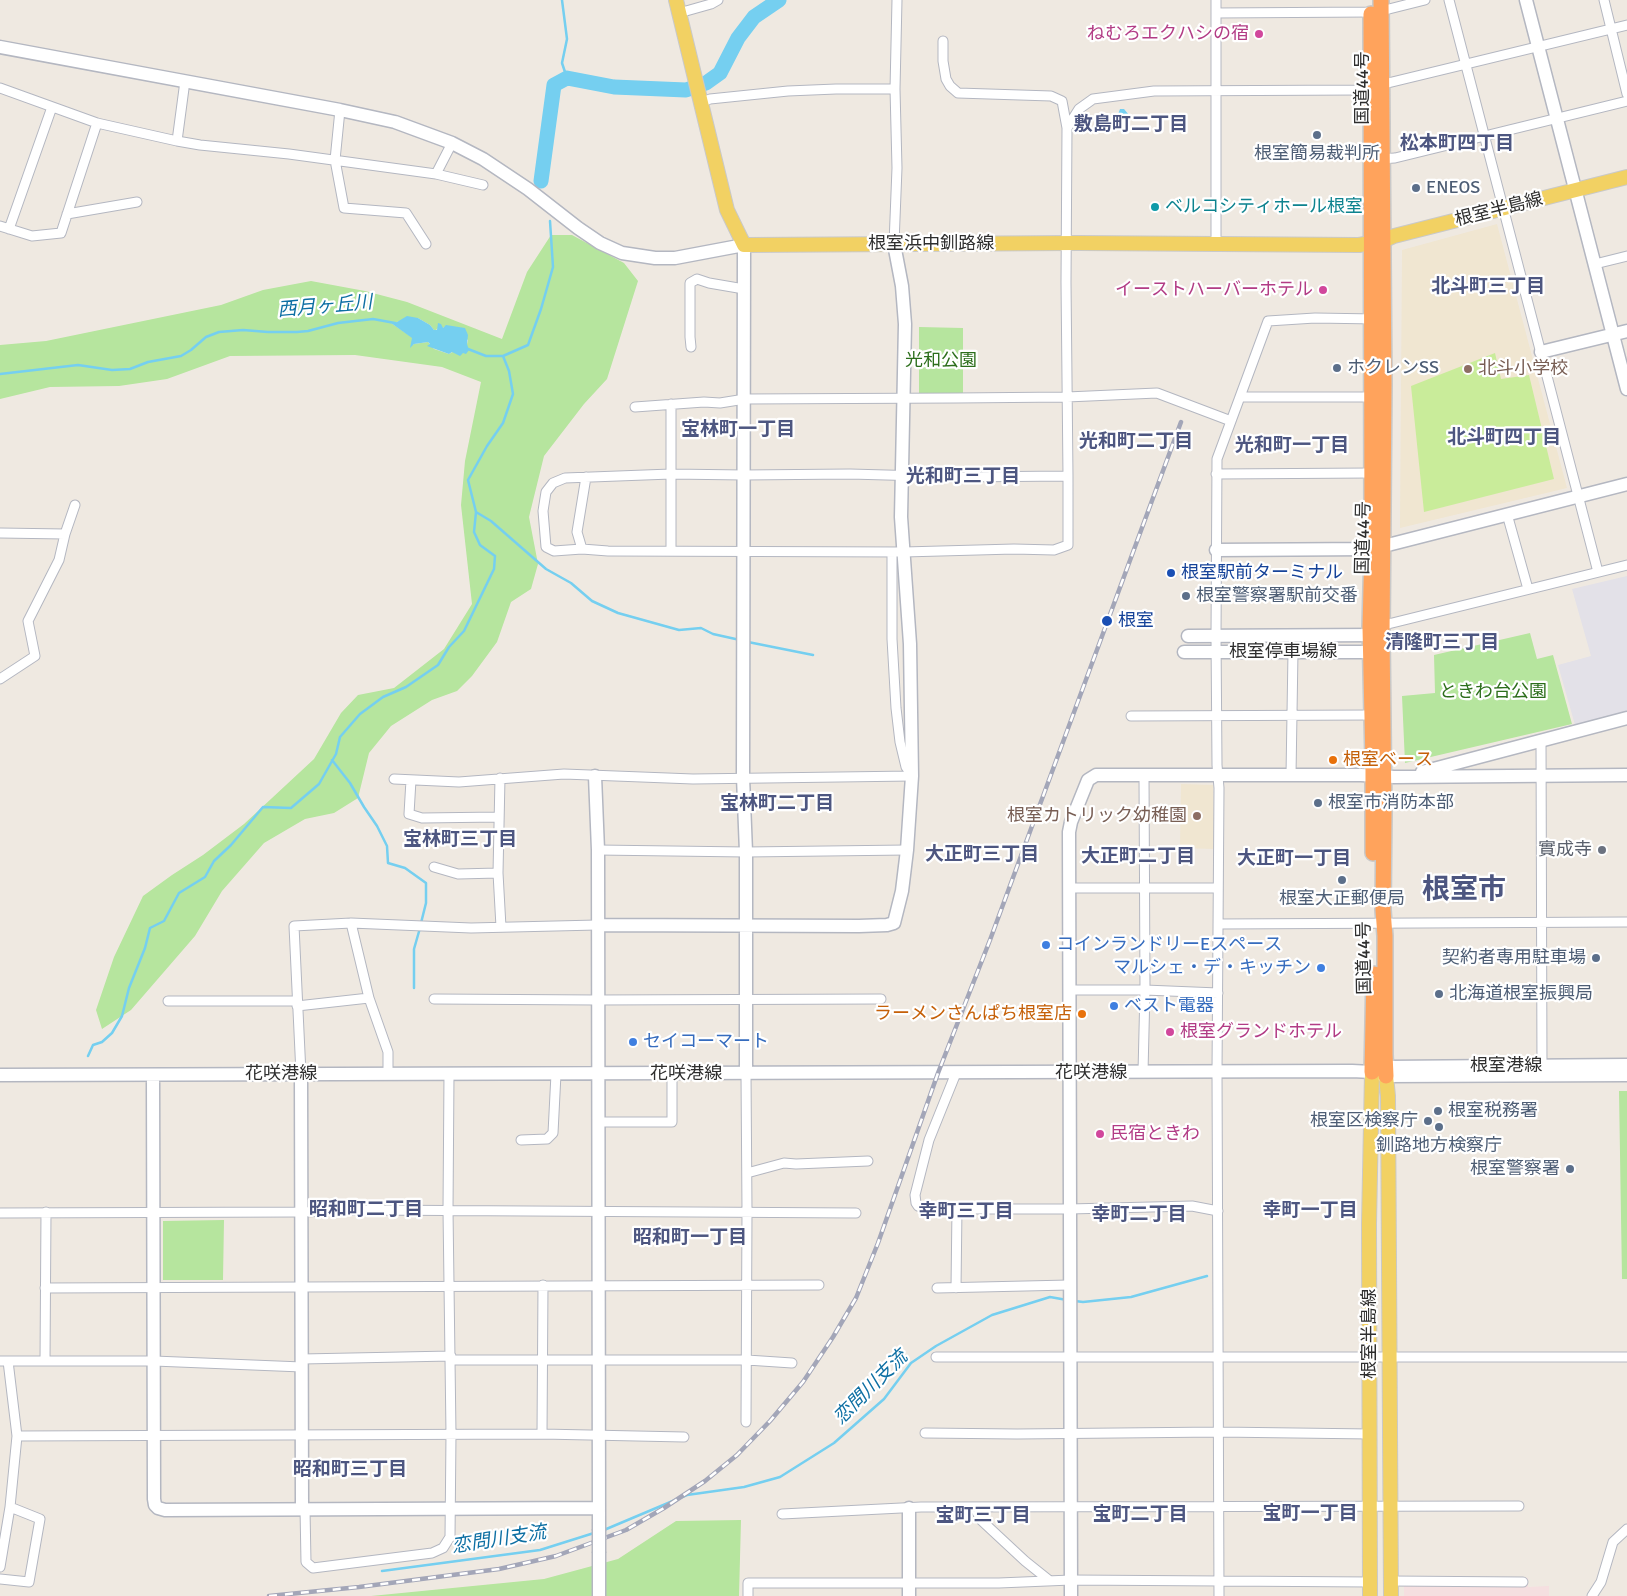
<!DOCTYPE html>
<meta charset="utf-8">
<style>
body{margin:0}
canvas{display:block;background:#efe9e1}
</style>
<canvas width="1627" height="1596"></canvas>
<script>
const c = document.querySelector('canvas').getContext('2d');
c.lineJoin = 'round';
function fillPath(path, color) { c.fillStyle = color; c.fill(path, 'evenodd'); }
const poly = rows => new Path2D(rows.map(r => 'M' + r).join(''));
function strokePath(path, color, width, dash) { c.strokeStyle = color; c.lineWidth = width; c.lineCap = dash ? 'butt' : 'round'; c.setLineDash(dash || []); c.stroke(path); }
function label(font, color, halo, rows, align = 'center') {
  c.font = font + ' Signika,"Noto Sans JP",sans-serif'; c.lineWidth = 4.5; c.setLineDash([]); c.textBaseline = 'middle'; c.strokeStyle = halo; c.fillStyle = color; for (const [text, x, y, turn = 0] of rows) {
    c.save(); c.translate(x, y); c.rotate((+turn || 0) * Math.PI / 180); c.textAlign = isNaN(turn) ? turn : align; if (halo) c.strokeText(text, 0, 0); c.fillText(text, 0, 0); c.restore();
  }
}
fillPath(poly([
 [1627,576,1627,712,1575,725,1558,665,1591,656,1572,589]
]), '#e3e1e8');
fillPath(poly([
 [1497,224,1567,488,1400,528,1402,250],
 [1181,784,1213,785,1214,849,1180,848]
]), '#f0e6d1');
fillPath(poly([
 [1404,1577,1528,1578,1528,1587,1549,1586,1549,1596,1404,1596]
]), '#f5dfe0');
fillPath(poly([
 [551,235,572,235,624,263,638,281,607,379,584,404,544,456,529,517,538,564,531,589,511,602,497,642,472,676,457,691,432,700,391,726,369,753,358,798,334,813,305,819,264,843,222,891,195,936,131,1010,102,1029,96,1010,114,957,143,896,172,875,203,855,244,824,314,759,341,713,358,695,394,688,444,649,472,604,461,505,465,461,481,382,442,367,355,355,230,356,167,379,119,386,50,387,0,399,0,345,46,341,221,305,263,290,311,281,365,291,407,302,502,339,527,272],
 [418,318,430,325,434,330,436,330,438,328,443,328,446,326,451,327,468,340,467,344,449,354,434,349,428,342,414,344,411,346,413,338,391,323],
 [919,327,963,328,963,395,919,395],
 [1530,633,1537,659,1553,655,1572,724,1405,763,1402,696,1435,693,1434,655],
 [1619,1091,1627,1091,1627,1279,1622,1279],
 [224,1220,223,1280,163,1280,163,1221],
 [741,1520,739,1596,371,1596,544,1579,618,1559,676,1521]
]), '#b6e59e');
fillPath(poly([
 [1495,353,1501,379,1529,375,1554,479,1424,512,1411,386]
]), '#c9ec9a');
fillPath(poly([
 [1120,109,1124,109,1129,115,1128,119,1129,125,1127,128,1122,123,1117,123,1116,120],
 [407,316,418,318,430,325,434,330,437,330,438,323,441,324,443,328,446,325,465,328,468,335,467,344,469,350,466,354,463,353,460,356,452,352,449,354,427,346,430,344,428,342,414,344,410,348,412,338,391,323,397,322]
]), '#75cff0');
strokePath(poly([
 [562,0,567,39,562,63,567,78],
 [468,349,486,356,503,356,528,345,541,309,553,267,550,221],
 [0,374,78,365,112,370,130,369,148,362,181,356,191,350,206,337,219,332,243,330,268,332,297,332,308,331,338,323,373,319,395,323],
 [476,512,491,521,546,569,571,583,592,601,618,613,679,630,701,628,713,634,740,640],
 [748,642,813,655],
 [332,760,350,783,364,807,377,826,387,846,388,863,405,868,426,883,426,903,421,923],
 [414,988,414,949,420,928],
 [88,1056,93,1045,102,1042,112,1033,122,1016,129,988,145,948,150,928,164,921,179,893,205,877,214,861,231,845,263,807,291,808,319,784,336,754,340,737,360,714,383,697,406,687,438,665,449,647,464,631,494,569,495,556,480,545,474,532,476,512,468,480,487,446,503,423,513,394,509,371,503,356],
 [1075,1301,1083,1302,1131,1297,1207,1276],
 [604,1530,687,1495,744,1487,780,1477,834,1443,884,1399,911,1363,936,1346,992,1315,1050,1297,1067,1300],
 [382,1571,540,1550,594,1533]
]), '#75cff0', 2.5);
strokePath(poly([
 [541,181,554,85,567,78,614,87,686,90,706,83,720,73,738,38,754,17,779,0]
]), '#75cff0', 15);
const street = poly([
 [1449,0,1598,572],
 [1604,0,1627,94],
 [679,13,711,4,718,0],
 [1216,13,1371,12,1381,11,1425,0],
 [943,41,943,61,946,79,950,86,958,93,1051,96,1062,101,1067,128,1066,282,1068,476,1068,545,1054,550,1014,549,904,552,608,551,582,549,554,551,546,547,543,511,546,492,553,483,565,478,671,474,744,475,850,474,958,477,1068,476],
 [0,88,97,123,177,141,200,145,289,154,436,174,452,143],
 [700,103,710,99,788,91,836,89,895,89],
 [340,110,335,160,344,208,406,213,426,244],
 [1067,128,1079,109,1093,99,1154,91,1359,90,1627,25],
 [177,141,185,81],
 [1379,159,1395,158,1627,101],
 [436,174,483,185],
 [67,214,137,202],
 [0,226,32,236,61,233,97,123],
 [9,229,52,107],
 [1216,243,1216,0],
 [894,244,897,168,895,89,897,0],
 [1595,264,1627,256],
 [691,347,690,337,690,283,697,279,709,283,744,289],
 [1240,397,1372,397],
 [671,404,671,551],
 [635,407,704,402,720,403,745,399,956,398,1067,397,1157,393,1231,421],
 [1216,474,1372,473],
 [1507,514,1528,589],
 [0,533,65,534,59,560,28,621,35,656,0,679],
 [65,534,75,505],
 [582,549,577,532,586,477],
 [892,552,892,639,896,708,900,742,906,767,911,774],
 [1380,626,1627,565],
 [1131,716,1372,715],
 [1541,740,1542,1070],
 [1291,775,1293,652],
 [500,778,498,873,501,927],
 [394,779,459,782,564,774,693,779,912,776],
 [411,780,409,814,422,818,499,817],
 [598,850,746,852,907,850],
 [434,867,458,874,498,873],
 [1069,888,1218,888],
 [351,923,369,998,388,1052,388,1074],
 [1218,924,1627,922],
 [1069,990,1145,990,1218,993],
 [434,999,597,1000,881,999],
 [168,1001,297,1001],
 [297,1006,369,998],
 [1143,1072,1145,990,1144,775],
 [956,1073,929,1140,915,1195,916,1203,918,1206,926,1209,1069,1209,1192,1206,1218,1211],
 [301,1074,294,926,351,923,471,928,597,925],
 [746,1074,747,1211,746,1422],
 [598,1122,672,1122,672,1074],
 [521,1140,547,1139,553,1133,556,1074],
 [747,1173,784,1163,796,1164,868,1161],
 [0,1213,301,1212,365,1210,856,1213],
 [45,1288,819,1285],
 [937,1288,1069,1285],
 [956,1288,957,1208],
 [936,1357,1627,1357],
 [302,1359,451,1356],
 [451,1360,747,1360,792,1363],
 [0,1361,154,1361,302,1367],
 [45,1361,46,1212],
 [925,1433,1017,1434,1219,1432,1371,1434],
 [542,1434,543,1285],
 [17,1436,542,1434,684,1437],
 [974,1507,982,1521,1025,1561,1050,1581],
 [305,1509,306,1562,313,1568,432,1553,443,1548,450,1537,451,1434,448,1210,449,1074],
 [782,1514,921,1507,1519,1506],
 [0,1567,10,1507,17,1436,8,1361],
 [0,1579,29,1582,40,1519,10,1507],
 [1391,1581,1523,1582],
 [748,1596,748,1583,999,1583,1071,1580,1371,1582],
 [1219,1596,1217,1072,1219,788,1217,765,1216,636,1217,459,1268,321,1315,318,1376,319],
 [1592,1596,1601,1582,1613,1542,1627,1529]
]);
const secondary = poly([
 [1526,0,1627,389],
 [0,47,340,110,395,122,452,143,483,159,528,189,578,228,600,243,622,253,655,258,675,258,744,245,743,777,746,852,746,1074],
 [1541,352,1627,331],
 [1216,550,1372,549,1627,484],
 [1188,636,1378,635],
 [1184,652,1380,652],
 [1422,772,1627,718],
 [595,776,598,850,599,1529],
 [597,925,859,926,887,925,894,923,902,891,907,850,912,776,910,644,901,517,905,324,902,286,894,244],
 [1377,1070,1386,1067,1627,1065],
 [301,1074,302,1509],
 [0,1075,1352,1071,1372,1072,1386,1076,1627,1075],
 [153,1075,154,1499,155,1505,158,1508,165,1510,599,1508],
 [909,1508,909,1596],
 [599,1553,599,1596],
 [1071,1596,1069,832,1071,822,1088,780,1096,775,1361,775,1394,777,1627,775]
]);
const primary = poly([
 [676,0,727,210,744,245,1077,243,1359,245,1383,241,1394,236,1627,177],
 [1386,1076,1388,1096,1391,1596],
 [1370,1596,1369,1224,1372,1072]
]);
const highway = poly([
 [1381,0,1384,383,1382,635,1384,813,1383,910,1385,936,1385,1054,1386,1076],
 [1371,14,1372,549,1370,627,1373,762,1373,853],
 [1372,1072,1374,974]
]);
strokePath(street, '#b4b7c1', 11);
strokePath(secondary, '#b4b7c1', 15);
strokePath(primary, '#c9c9c9', 16);
strokePath(highway, '#c9c9c9', 18);
strokePath(street, '#fff', 9);
strokePath(secondary, '#fff', 12);
strokePath(primary, '#f2d163', 14);
strokePath(highway, '#ffa35c', 15);
const rail = poly([
 [269,1596,359,1587,499,1569,556,1556,626,1530,664,1508,705,1481,737,1455,770,1421,803,1382,833,1337,856,1298,878,1243,938,1073,990,940,1181,422]
]);
strokePath(rail, '#a3a6b8', 4.5);
strokePath(rail, '#fff', 2.5, [8]);
const secondaryBridge = poly([
 [599,1529,599,1553]
]);
strokePath(secondaryBridge, '#b4b7c1', 15, []);
strokePath(secondaryBridge, '#fff', 12);
for (const [x, y, r, color] of [
 [1259,34,5,"#d1479c"],
 [1317,135,5,"#5c6f8a"],
 [1416,188,5,"#5c6f8a"],
 [1155,207,5,"#0f9aa8"],
 [1323,290,5,"#d1479c"],
 [1337,368,5,"#5c6f8a"],
 [1468,369,5,"#8d6e63"],
 [1171,573,5,"#1a4fb4"],
 [1186,596,5,"#5c6f8a"],
 [1107,621,6,"#1a4fb4"],
 [1333,760,5,"#e8710a"],
 [1318,803,5,"#5c6f8a"],
 [1197,816,5,"#8d6e63"],
 [1602,850,5,"#6b7280"],
 [1342,880,5,"#5c6f8a"],
 [1046,945,5,"#3f7fe0"],
 [1596,958,5,"#5c6f8a"],
 [1321,968,5,"#3f7fe0"],
 [1439,994,5,"#5c6f8a"],
 [1114,1006,5,"#3f7fe0"],
 [1082,1014,5,"#e8710a"],
 [1170,1032,5,"#d1479c"],
 [633,1042,5,"#3f7fe0"],
 [1438,1111,5,"#5c6f8a"],
 [1428,1121,5,"#5c6f8a"],
 [1439,1127,5,"#5c6f8a"],
 [1100,1134,5,"#d1479c"],
 [1570,1169,5,"#5c6f8a"]
]) { const dot = new Path2D(); dot.arc(x, y, r, 0, 2 * Math.PI); c.fillStyle = color; c.fill(dot); strokePath(dot, '#fff', 2); }
label('18px', '#b23c85', '#fff', [
 ["ねむろエクハシの宿",1249,34],
 ["イーストハーバーホテル",1313,290],
 ["根室グランドホテル",1180,1032,"left"],
 ["民宿ときわ",1110,1134,"left"]
], 'right');
label('18px', '#2e2e2e', '#fff', [
 ["国道44号",1363,88,-90],
 ["根室半島線",1499,210,-14],
 ["根室浜中釧路線",931,244],
 ["国道44号",1364,538,-89],
 ["根室停車場線",1283,652],
 ["国道44号",1365,958,-91],
 ["根室港線",1506,1066],
 ["花咲港線",1091,1073],
 ["花咲港線",281,1074],
 ["花咲港線",686,1074],
 ["根室半島線",1370,1334,-90]
]);
label('18px', '#4e5e75', '#fff', [
 ["根室簡易裁判所",1317,154,"center"],
 ["ENEOS",1426,188],
 ["ホクレンSS",1347,368],
 ["根室警察署駅前交番",1196,596],
 ["根室市消防本部",1328,803],
 ["根室大正郵便局",1342,899,"center"],
 ["契約者専用駐車場",1586,958,"right"],
 ["北海道根室振興局",1449,994],
 ["根室税務署",1448,1111],
 ["根室区検察庁",1418,1121,"right"],
 ["釧路地方検察庁",1439,1146,"center"],
 ["根室警察署",1560,1169,"right"]
], 'left');
label('18px', '#0d838f', '#fff', [
 ["ベルコシティホール根室",1165,207]
], 'left');
label('18px', '#2c6e1b', '#fff', [
 ["光和公園",941,361],
 ["ときわ台公園",1493,692]
]);
label('18px', '#785e54', '#fff', [
 ["北斗小学校",1478,369],
 ["根室カトリック幼稚園",1187,816,"right"]
], 'left');
label('18px', '#164399', '#fff', [
 ["根室駅前ターミナル",1181,573],
 ["根室",1118,621]
], 'left');
label('18px', '#c56008', '#fff', [
 ["根室ベース",1343,760],
 ["ラーメンさんぱち根室店",1072,1014,"right"]
], 'left');
label('18px', '#5b616d', '#fff', [
 ["實成寺",1592,850]
], 'right');
label('18px', '#366cbe', '#fff', [
 ["コインランドリーEスペース",1056,945],
 ["マルシェ・デ・キッチン",1311,968,"right"],
 ["ベスト電器",1124,1006],
 ["セイコーマート",643,1042]
], 'left');
label('bold 19px', '#4d5680', '#fff', [
 ["敷島町二丁目",1131,125],
 ["松本町四丁目",1457,144],
 ["北斗町三丁目",1488,287],
 ["宝林町一丁目",738,430],
 ["北斗町四丁目",1504,438],
 ["光和町二丁目",1136,442],
 ["光和町一丁目",1292,446],
 ["光和町三丁目",963,477],
 ["清隆町三丁目",1442,643],
 ["宝林町二丁目",777,804],
 ["宝林町三丁目",460,840],
 ["大正町三丁目",982,855],
 ["大正町二丁目",1138,857],
 ["大正町一丁目",1294,859],
 ["昭和町二丁目",366,1210],
 ["幸町一丁目",1310,1211],
 ["幸町三丁目",966,1212],
 ["幸町二丁目",1139,1215],
 ["昭和町一丁目",690,1238],
 ["昭和町三丁目",350,1470],
 ["宝町一丁目",1310,1514],
 ["宝町二丁目",1140,1515],
 ["宝町三丁目",983,1516]
]);
label('italic 19px', '#0d6fa3', '#fff', [
 ["西月ヶ丘川",325,307,-5],
 ["恋問川支流",871,1388,-45],
 ["恋問川支流",499,1540,-9]
]);
label('bold 28px', '#4d5680', '#fff', [
 ["根室市",1464,891]
]);
</script>
